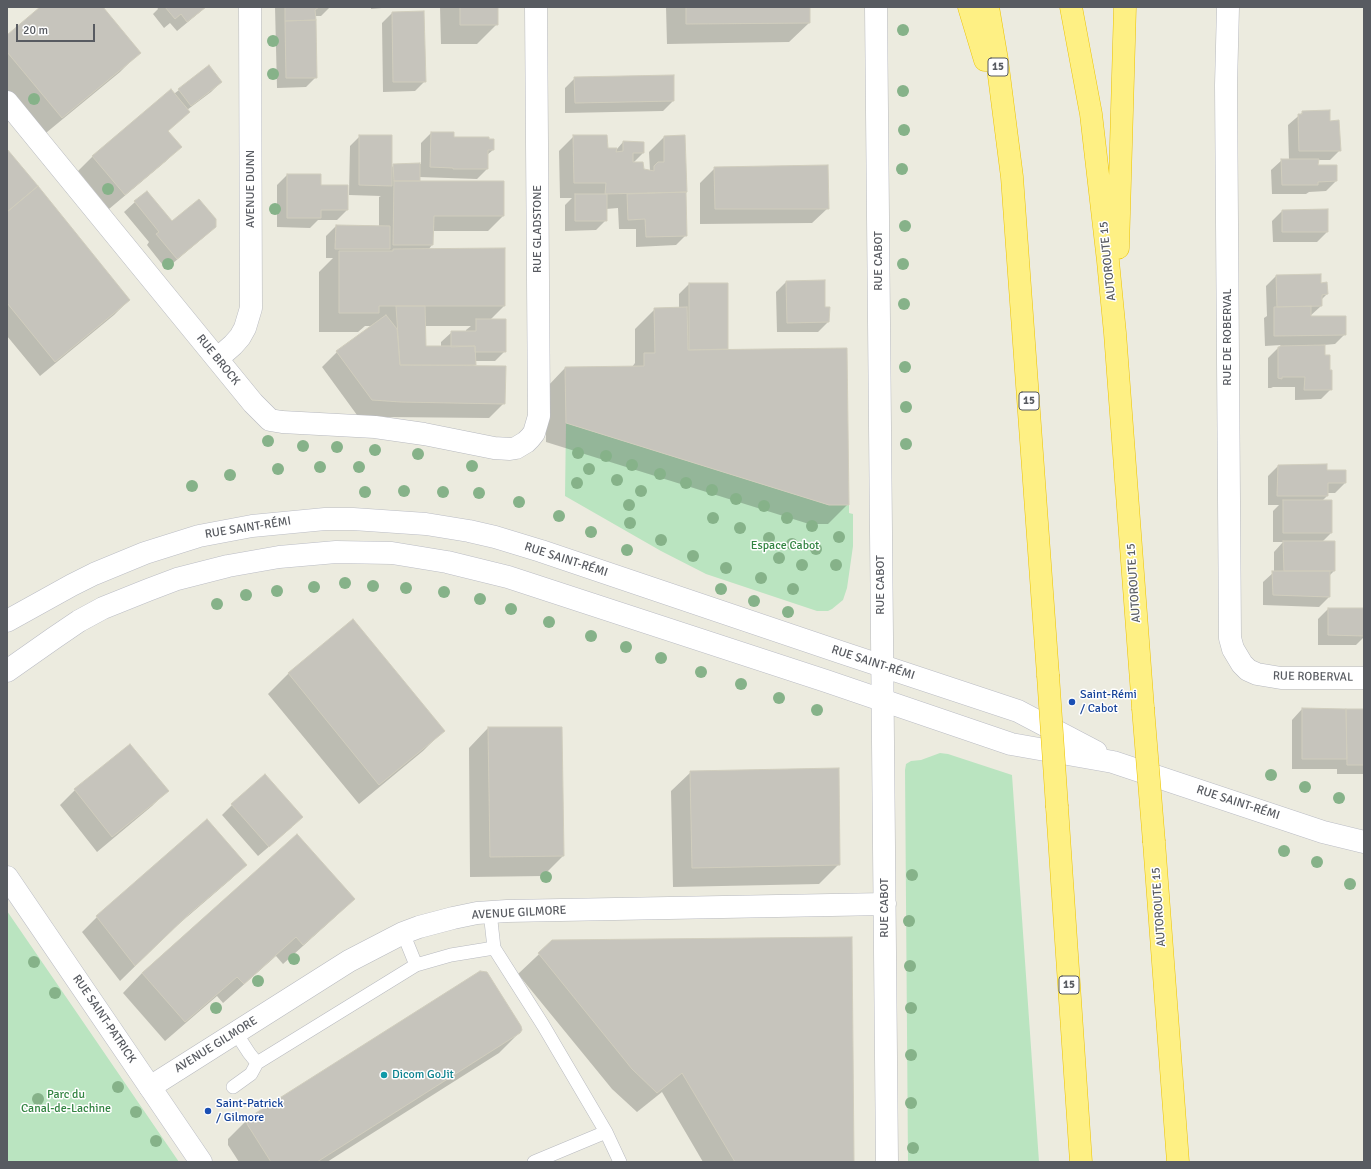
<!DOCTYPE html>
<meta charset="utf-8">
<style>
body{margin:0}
#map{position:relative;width:1371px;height:1169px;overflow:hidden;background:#ecebdf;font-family:Signika,sans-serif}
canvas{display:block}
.frame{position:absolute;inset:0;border:8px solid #585b61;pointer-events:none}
.scale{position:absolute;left:16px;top:24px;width:79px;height:18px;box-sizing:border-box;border:2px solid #585b61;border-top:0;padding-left:5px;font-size:12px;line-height:14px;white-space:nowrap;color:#585b61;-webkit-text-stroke:3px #fff;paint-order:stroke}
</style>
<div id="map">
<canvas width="1371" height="1169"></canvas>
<div class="frame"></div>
<div class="scale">20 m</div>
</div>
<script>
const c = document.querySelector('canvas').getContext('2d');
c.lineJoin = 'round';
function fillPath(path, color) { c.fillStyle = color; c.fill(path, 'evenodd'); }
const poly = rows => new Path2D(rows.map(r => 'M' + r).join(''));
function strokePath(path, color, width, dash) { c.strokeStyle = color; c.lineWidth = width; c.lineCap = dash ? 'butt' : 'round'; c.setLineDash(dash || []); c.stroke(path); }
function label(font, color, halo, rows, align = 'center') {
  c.font = font + ' Signika,sans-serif'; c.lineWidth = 3; c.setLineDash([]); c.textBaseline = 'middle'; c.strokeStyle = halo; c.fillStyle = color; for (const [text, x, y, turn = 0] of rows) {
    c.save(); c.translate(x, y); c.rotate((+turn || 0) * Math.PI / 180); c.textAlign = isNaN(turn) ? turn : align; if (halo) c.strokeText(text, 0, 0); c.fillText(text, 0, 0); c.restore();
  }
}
fillPath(poly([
 [566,423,829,505,849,505,849,513,853,514,853,546,847,588,843,600,832,609,828,611,817,611,706,574,661,551,565,496],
 [940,753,948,754,1012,775,1039,1162,908,1162,905,770,906,764,911,761,921,760],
 [7,911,77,1013,179,1162,7,1162]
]), '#bae4c0');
fillPath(poly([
 [42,7,102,7,139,53,120,72,41,137,7,96,7,36],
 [157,7,206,7,177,31,170,23,164,28,153,14,158,9],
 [275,7,330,7,321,16,314,16,316,77,306,87,277,88],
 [371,7,393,7,371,9],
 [440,7,497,7,497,24,477,44,441,44],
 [666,7,809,7,809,23,789,42,667,44],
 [423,12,425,81,415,91,383,92,382,23,392,13],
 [575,78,673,101,663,111,565,113,565,88],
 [221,82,211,92,187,110,188,112,167,132,180,147,165,162,109,209,78,171,93,156,179,90],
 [1303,112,1329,122,1340,150,1330,160,1318,160,1317,166,1336,181,1326,191,1309,192,1306,194,1272,194,1271,170,1282,160,1289,160,1288,125],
 [431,133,453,138,493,150,487,155,487,169,477,179,419,177,417,182,503,182,503,216,488,231,432,231,432,245,428,250,504,306,490,320,505,351,495,361,475,361,475,365,473,366,504,403,489,418,386,417,357,415,322,367,337,352,373,326,365,326,358,332,319,332,319,272,333,258,326,258,326,236,336,226,379,227,379,197,381,196,349,195,350,146,360,136,391,168,394,165,421,164,421,143],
 [424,326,471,326,466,330,466,332,452,332,441,342,441,347,425,347],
 [574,136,607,149,617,149,623,142,643,153,633,163,643,170,650,171,649,152,664,137,684,136,686,235,676,245,636,247,636,229,619,229,618,208,606,209,606,220,596,230,565,231,565,205,572,198,560,198,559,151],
 [7,150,129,300,114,315,40,376,7,336],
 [715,168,828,208,812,223,700,224,700,183],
 [287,175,320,186,347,186,347,210,337,220,318,220,310,228,277,227,277,185],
 [146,192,172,223,215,227,204,237,166,269,147,245,149,242,124,212],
 [1282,211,1327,232,1317,242,1273,242,1272,221],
 [1276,276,1320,284,1327,294,1321,300,1321,306,1309,317,1345,334,1335,344,1324,345,1324,356,1331,389,1321,399,1295,400,1295,387,1273,387,1271,388,1268,388,1268,358,1281,345,1265,346,1264,318,1267,316,1266,286],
 [786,282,824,308,828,322,818,332,777,332,776,292],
 [689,284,727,284,727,350,848,504,828,524,809,524,546,442,546,388,565,368,632,367,635,363,635,329,655,309,679,308,679,294],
 [1278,466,1326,471,1345,471,1345,483,1335,493,1327,493,1327,496,1322,501,1331,533,1322,542,1334,571,1329,576,1329,597,1319,607,1263,605,1263,582,1274,572,1274,552,1283,542,1273,542,1273,511,1279,505,1268,505,1268,476],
 [1328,609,1364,609,1364,637,1356,645,1318,645,1318,619],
 [352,621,443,731,423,751,359,804,268,694,288,674],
 [1302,709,1364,710,1364,774,1337,774,1337,769,1292,769,1292,720],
 [488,728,563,856,543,876,470,877,469,748],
 [130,745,167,791,152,806,97,852,60,805,75,790],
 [691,772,839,864,819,884,673,887,671,791],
 [232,805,292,827,258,856,222,815],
 [207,821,245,865,230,880,173,929,120,981,82,932,97,917],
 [297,835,354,899,334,918,283,964,276,956,223,1003,217,996,165,1041,123,993,142,973],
 [553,941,853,1162,703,1162,662,1092,637,1112,612,1089,518,974],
 [519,1033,499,1053,327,1162,239,1162,228,1145,228,1139,248,1119]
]), '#0003');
const building = poly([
 [40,7,103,7,141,53,62,118,7,52,7,35,40,7],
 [165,7,206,7,187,22,181,14,175,19,165,7],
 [285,7,319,7,315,10,316,20,285,21,285,7],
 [460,7,498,7,498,25,460,25,460,7],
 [686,7,810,7,810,23,686,24,686,7],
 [424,11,426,82,393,82,392,12,424,11],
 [316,20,317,78,286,78,285,21,316,20],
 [209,65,222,82,191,106,178,89,209,65],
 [674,75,674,101,575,103,574,77,674,75],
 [171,89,190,112,168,131,182,147,125,195,92,156,171,89],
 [1330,110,1330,121,1339,120,1341,151,1299,151,1298,114,1302,114,1302,111,1330,110],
 [431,132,454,132,454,137,489,137,489,139,494,139,494,150,488,150,488,169,453,169,453,168,430,167,431,132],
 [359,135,392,135,392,186,359,185,359,135],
 [573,135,607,135,608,148,617,148,616,152,623,151,623,141,644,142,644,153,633,153,633,162,643,162,644,169,654,171,654,166,658,162,664,162,664,136,685,135,687,192,605,194,606,183,574,183,573,135],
 [7,149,38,186,7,212,7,149],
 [1281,159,1319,159,1318,165,1337,165,1337,181,1318,182,1318,185,1282,185,1281,159],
 [420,163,420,181,394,181,393,164,420,163],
 [828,165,829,209,715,209,714,167,828,165],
 [287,174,321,174,321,185,348,185,348,210,321,210,321,218,287,218,287,174],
 [394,181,504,181,504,216,434,216,433,245,393,245,394,181],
 [38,186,130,300,55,362,7,303,7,212,38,186],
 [147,191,172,221,199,199,216,219,216,227,177,259,156,234,159,232,134,201,147,191],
 [686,192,687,236,646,237,645,219,628,220,627,194,686,192],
 [575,194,607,194,607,221,575,221,575,194],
 [1328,209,1328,232,1282,232,1282,210,1328,209],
 [336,225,390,226,390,249,335,249,336,225],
 [505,248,505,306,379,306,379,313,339,313,339,251,393,251,393,249,505,248],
 [1321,274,1321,283,1327,282,1328,294,1322,295,1322,306,1277,307,1276,275,1321,274],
 [825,280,825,307,830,307,829,322,787,323,786,281,825,280],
 [689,283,728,283,728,349,689,350,689,283],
 [396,306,425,306,426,346,475,346,476,365,400,365,396,306],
 [1311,306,1311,316,1346,316,1346,335,1274,336,1274,307,1311,306],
 [687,307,688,350,847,348,849,505,829,505,566,423,565,367,644,366,644,353,655,353,654,308,687,307],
 [386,315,397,329,400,365,506,366,505,404,401,402,372,400,336,351,386,315],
 [476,319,506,319,506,352,475,352,475,346,451,347,451,331,476,331,476,319],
 [1325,345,1325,355,1330,355,1330,370,1332,370,1332,390,1304,390,1305,377,1282,377,1282,379,1278,378,1278,347,1280,347,1280,346,1325,345],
 [1327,464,1327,470,1346,470,1346,483,1328,483,1328,496,1277,496,1278,465,1327,464],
 [1283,500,1332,500,1332,533,1283,533,1283,500],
 [1283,541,1335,541,1335,571,1284,571,1283,541],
 [1272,571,1330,571,1330,597,1273,595,1272,571],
 [1328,608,1364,608,1364,636,1328,635,1328,608],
 [353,619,445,731,379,785,288,673,353,619],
 [1302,708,1346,709,1347,759,1302,759,1302,708],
 [1346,709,1364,709,1364,765,1347,765,1346,709],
 [488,727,562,727,564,856,490,857,488,727],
 [130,744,169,791,112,837,74,789,130,744],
 [839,768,840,865,692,868,690,771,839,768],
 [265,774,303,817,269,847,231,804,265,774],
 [207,819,247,865,189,914,135,966,96,916,207,819],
 [297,834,355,899,303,945,296,937,244,984,237,977,185,1022,142,973,297,834],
 [852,937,854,1162,735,1162,682,1073,657,1093,632,1069,538,953,552,940,852,937],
 [480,971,487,972,521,1026,522,1030,520,1033,317,1162,271,1162,247,1124,248,1118,480,971]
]);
fillPath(building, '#c6c4bc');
strokePath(building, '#d0cdbd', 1);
const service = poly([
 [494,948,543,1025,606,1132,620,1162],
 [416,965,451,955,494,948,490,912],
 [236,1033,249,1053,257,1063],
 [233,1087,251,1074,257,1063,416,965,403,933],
 [534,1162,606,1132]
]);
const minor = poly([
 [876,7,887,1162],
 [1228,7,1226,85,1230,638,1233,649,1242,664,1248,670,1257,674,1281,678,1364,678],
 [7,102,253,403,270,420,282,422,375,427,424,434,494,448,510,449,516,448,526,442,530,438,534,433,539,416,536,7],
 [217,359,233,345,240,337,245,328,251,308,250,7],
 [150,1087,349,961,403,933,419,927,453,918,477,913,507,911,885,904]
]);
const secondary = poly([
 [7,621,72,585,94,574,145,553,199,536,252,526,325,519,353,519,426,524,469,531,495,537,541,551,840,652,1018,711,1096,752],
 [7,671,54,638,79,621,103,608,148,590,177,579,228,566,279,557,336,552,392,553,447,562,508,577,826,681,1011,744,1113,762,1323,832,1364,842],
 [7,877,201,1162]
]);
const motorway = poly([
 [969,7,985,60],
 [988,7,997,60,1012,177,1048,675],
 [1071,7,1091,114,1108,261,1115,333,1143,708],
 [1118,248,1125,7],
 [1057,807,1081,1162],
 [1154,842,1178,1162]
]);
strokePath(service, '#b7b9bf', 14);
strokePath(minor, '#b7b9bf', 23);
strokePath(secondary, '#babcc4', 23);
strokePath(motorway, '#ebc200', 23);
strokePath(service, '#fff', 13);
strokePath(minor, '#fff', 22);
strokePath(secondary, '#fff', 22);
strokePath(motorway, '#fef084', 22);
const motorwayBridge = poly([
 [1048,675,1057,807],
 [1143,708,1154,842]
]);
strokePath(motorwayBridge, '#ebc200', 23, []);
strokePath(motorwayBridge, '#fef084', 22);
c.fillStyle = '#86b289';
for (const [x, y] of [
 [903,30],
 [273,41],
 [273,74],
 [903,91],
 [34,99],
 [904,130],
 [902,169],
 [108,189],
 [275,209],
 [905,226],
 [168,264],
 [903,264],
 [904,304],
 [905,367],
 [906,407],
 [268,441],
 [906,444],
 [303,446],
 [337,447],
 [375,450],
 [578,453],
 [418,454],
 [606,456],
 [632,465],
 [472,466],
 [320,467],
 [359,467],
 [278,469],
 [589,469],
 [660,474],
 [230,475],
 [617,480],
 [577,483],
 [686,483],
 [192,486],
 [712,490],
 [404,491],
 [641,491],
 [365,492],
 [443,492],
 [479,493],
 [736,499],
 [519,502],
 [629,505],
 [764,506],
 [559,516],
 [713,518],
 [787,518],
 [630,523],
 [812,526],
 [740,528],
 [591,532],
 [839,537],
 [769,538],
 [661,540],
 [792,544],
 [816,549],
 [627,550],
 [693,556],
 [779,558],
 [802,565],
 [836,565],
 [726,568],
 [761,578],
 [345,583],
 [373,586],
 [314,587],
 [406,588],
 [721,589],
 [793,589],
 [277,591],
 [444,592],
 [246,595],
 [480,599],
 [754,601],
 [217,604],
 [511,609],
 [788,612],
 [549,622],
 [591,636],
 [626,647],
 [661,658],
 [701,672],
 [741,684],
 [779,698],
 [817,710],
 [1271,775],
 [1305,787],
 [1339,798],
 [1284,851],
 [1317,862],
 [912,875],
 [546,877],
 [1350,884],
 [909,921],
 [294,959],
 [34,962],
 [910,966],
 [258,981],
 [55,993],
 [216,1008],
 [911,1008],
 [911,1055],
 [118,1087],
 [38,1099],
 [911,1103],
 [136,1112],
 [156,1141],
 [913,1148]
]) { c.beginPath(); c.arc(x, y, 6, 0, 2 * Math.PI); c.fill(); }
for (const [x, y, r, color] of [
 [1072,702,4,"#1a4fb4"],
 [384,1075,4,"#0f9aa8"],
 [208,1111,4,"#1a4fb4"]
]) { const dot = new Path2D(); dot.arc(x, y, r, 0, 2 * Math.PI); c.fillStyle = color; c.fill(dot); strokePath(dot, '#fff', 1.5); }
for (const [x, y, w] of [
 [998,67,20],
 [1029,401,20],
 [1069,985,20]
]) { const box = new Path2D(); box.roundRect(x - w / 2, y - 9, w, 18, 3); c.fillStyle = '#fff'; c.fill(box); strokePath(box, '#585b61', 1); }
label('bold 11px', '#585b61', null, [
 ["15",998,67],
 ["15",1029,401],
 ["15",1069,985]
]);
label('12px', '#585b61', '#fff', [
 ["AVENUE DUNN",251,189,-90],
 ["RUE GLADSTONE",538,229,-90],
 ["RUE CABOT",879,261,-90],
 ["AUTOROUTE 15",1108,261,-96],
 ["RUE DE ROBERVAL",1228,337,-90],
 ["RUE BROCK",218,360,51],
 ["RUE SAINT-RÉMI",248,528,-9],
 ["RUE SAINT-RÉMI",566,560,18],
 ["AUTOROUTE 15",1134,583,-94],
 ["RUE CABOT",881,585,-90],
 ["RUE SAINT-RÉMI",873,663,18],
 ["RUE ROBERVAL",1313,677,1],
 ["RUE SAINT-RÉMI",1238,803,18],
 ["AUTOROUTE 15",1159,907,-94],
 ["RUE CABOT",885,908,-90],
 ["AVENUE GILMORE",519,913,-3],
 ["RUE SAINT-PATRICK",104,1019,56],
 ["AVENUE GILMORE",216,1045,-32]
]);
label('12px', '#338442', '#fff', [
 ["Espace Cabot",785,546],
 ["Parc du",66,1095],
 ["Canal-de-Lachine",66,1109]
]);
label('12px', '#164399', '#fff', [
 ["Saint-Rémi",1080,695],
 ["/ Cabot",1080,709],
 ["Saint-Patrick",216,1104],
 ["/ Gilmore",216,1118]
], 'left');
label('12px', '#0d838f', '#fff', [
 ["Dicom GoJit",392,1075]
], 'left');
</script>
